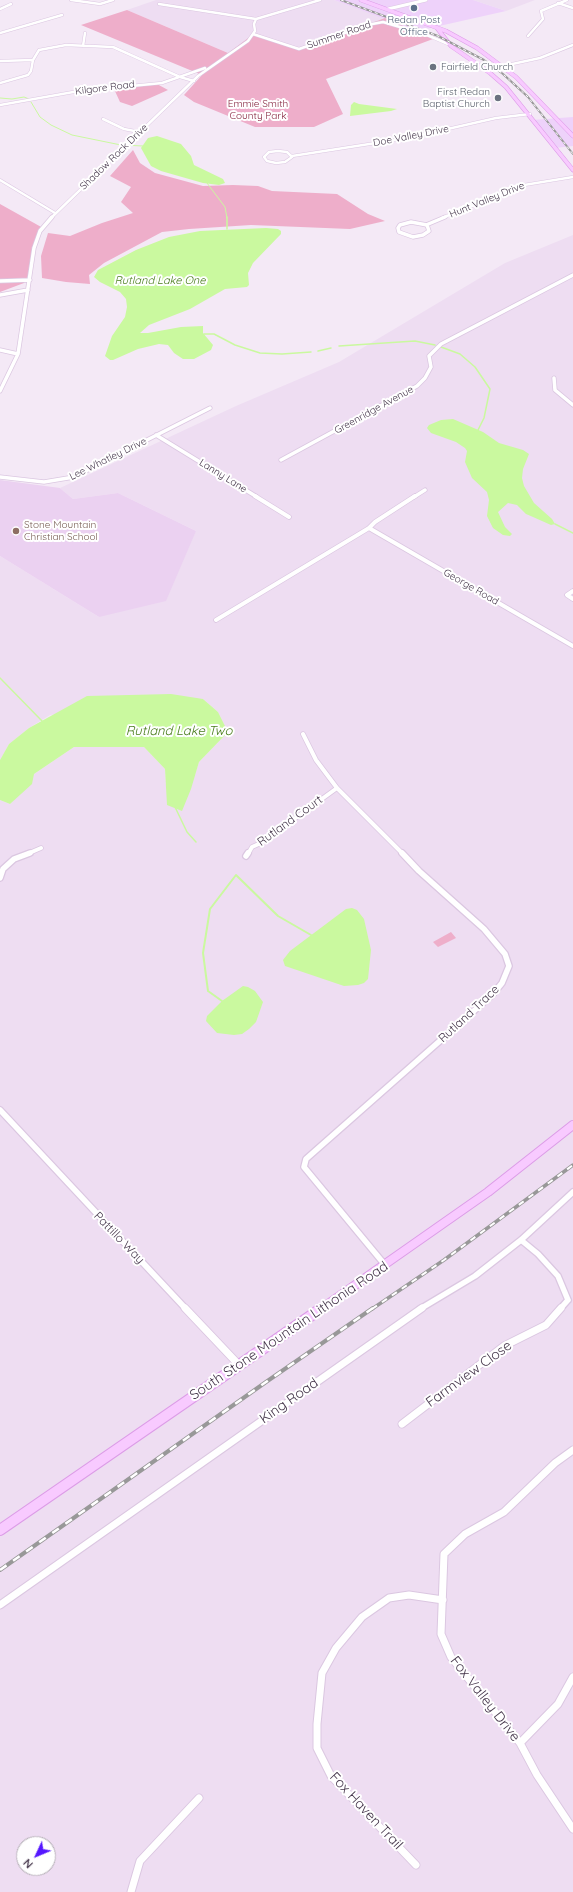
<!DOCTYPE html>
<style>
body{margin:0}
#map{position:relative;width:573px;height:1892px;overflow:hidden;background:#f4e9f6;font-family:Quicksand,sans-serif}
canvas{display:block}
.north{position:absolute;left:16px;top:1836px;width:40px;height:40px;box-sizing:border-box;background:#fff;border:1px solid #b5afb7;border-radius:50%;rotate:226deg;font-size:11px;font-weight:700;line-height:16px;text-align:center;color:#45364b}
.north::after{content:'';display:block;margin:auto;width:14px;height:18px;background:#5517ff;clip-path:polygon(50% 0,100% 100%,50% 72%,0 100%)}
</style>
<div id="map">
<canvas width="573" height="1892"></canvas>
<div class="north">N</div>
</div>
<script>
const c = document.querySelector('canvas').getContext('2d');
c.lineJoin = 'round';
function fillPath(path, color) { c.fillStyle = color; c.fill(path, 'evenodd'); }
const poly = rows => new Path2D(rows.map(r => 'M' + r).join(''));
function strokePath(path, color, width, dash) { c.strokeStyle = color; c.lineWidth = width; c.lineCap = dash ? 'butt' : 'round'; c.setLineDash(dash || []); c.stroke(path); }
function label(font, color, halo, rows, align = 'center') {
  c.font = font + ' Quicksand,sans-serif'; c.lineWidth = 4; c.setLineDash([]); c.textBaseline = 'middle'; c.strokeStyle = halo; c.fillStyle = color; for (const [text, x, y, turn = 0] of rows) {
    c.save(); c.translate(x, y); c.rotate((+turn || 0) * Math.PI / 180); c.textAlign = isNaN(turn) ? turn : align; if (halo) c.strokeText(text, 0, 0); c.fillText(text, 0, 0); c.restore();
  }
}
fillPath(poly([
 [156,0,334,0,385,18,298,50,238,47,228,53,127,10],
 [473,0,535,0,506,11],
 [573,235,573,1892,0,1892,0,800,10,804,34,774,74,747,144,747,165,769,166,784,195,775,199,762,228,732,218,712,203,699,50,715,29,728,9,744,0,760,0,556,99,617,196,531,118,493,73,499,60,488,236,406,339,362,505,263],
 [24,1844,48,1844,48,1868,24,1868]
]), '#eeddf2');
fillPath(poly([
 [334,0,473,0,506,11,417,31],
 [573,117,573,146,555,148,532,120]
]), '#eed2fa');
fillPath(poly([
 [0,480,60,488,73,499,118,493,196,531,166,601,99,617,0,556]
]), '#ebd1f1');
fillPath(poly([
 [127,10,228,53,255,33,298,50,385,18,433,39,326,79,343,114,314,127,255,127,194,102,184,95,202,75,81,25],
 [157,84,168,90,132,106,120,102,114,89],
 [133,150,140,163,155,173,203,186,233,185,258,186,272,191,337,194,368,214,385,221,350,229,251,225,189,229,162,232,104,263,89,275,90,284,66,282,42,278,41,256,48,233,70,236,102,223,133,213,121,202,131,187,110,176],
 [0,204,43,228,37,242,30,272,24,283,0,292],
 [451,932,456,938,438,947,433,942]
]), '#eeaeca');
fillPath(poly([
 [354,102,359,104,397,109,391,111,350,116,351,105],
 [157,136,181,144,191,156,194,165,223,179,225,183,219,185,203,183,161,171,151,166,141,148,148,138],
 [266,228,278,229,281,231,281,234,253,263,248,273,249,285,247,287,225,289,190,309,149,325,140,333,148,333,181,327,203,326,203,333,213,345,211,350,194,359,183,359,174,353,168,345,159,344,138,349,113,360,110,360,105,356,112,336,125,317,127,307,126,299,120,292,100,282,94,277,98,270,136,250,169,237,200,231],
 [453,419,483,432,499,443,523,450,529,454,523,469,522,478,524,486,534,503,552,519,555,524,551,525,533,517,526,514,517,505,508,503,498,512,505,527,512,534,510,536,503,535,493,528,487,516,489,500,487,492,472,478,465,462,467,451,465,448,456,442,431,433,427,428,429,425,441,420],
 [171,694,203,699,218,712,228,732,199,762,191,789,182,811,167,805,165,769,144,747,74,747,34,774,32,784,10,804,0,800,0,760,9,744,29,728,87,696],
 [352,908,357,910,364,919,371,950,368,979,364,983,358,985,344,986,285,966,283,960,290,951,346,909],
 [243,986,248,987,255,991,263,1002,256,1022,249,1029,242,1034,234,1035,217,1033,206,1021,207,1016,222,1001]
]), '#caf99f');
strokePath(poly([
 [0,98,12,99,24,97,29,99],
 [31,102,40,117,51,125,72,135,121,145,143,146],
 [207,183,225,207,227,218]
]), '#caf99f', 1);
strokePath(poly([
 [227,217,227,229],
 [204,334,214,334,235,345,260,353,282,354,311,352],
 [339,346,415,341,435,345],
 [441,347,460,354,475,367,490,389,484,418,478,430],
 [318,351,331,348],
 [555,524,573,533],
 [0,678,42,721],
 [175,807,187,832,196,842]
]), '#caf99f', 1.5);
strokePath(poly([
 [222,1001,208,991,203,953,210,909,236,875,278,916,311,935]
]), '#caf99f', 2);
const minorFar4 = poly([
 [71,0,100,4,113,0],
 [558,3,573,8],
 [159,4,256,19],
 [0,9,11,4],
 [0,33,62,15],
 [253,34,299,49,367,25,383,22,427,35,448,44],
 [528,36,543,19,541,11,567,0],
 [83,46,85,33],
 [0,61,33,60],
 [503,66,540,58,573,45],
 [0,83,28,75,31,71,33,60,39,50,66,45,113,47,180,77,194,81],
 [0,105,79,91,162,83,205,68],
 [103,119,124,129,140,132],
 [278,151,287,152,292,157,285,162,276,163,267,161,264,157,269,152,278,151],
 [292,156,408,138,496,118,530,114],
 [0,180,55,213],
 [51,218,198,76,248,41,255,31,254,24,256,19,320,0],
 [442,218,524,185,573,177]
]);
const minorFar3 = poly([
 [411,222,427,225,429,231,423,235,413,237,399,232,398,228,400,225,411,222],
 [426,225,445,217],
 [0,281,30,280],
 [0,295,28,290],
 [0,350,18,354],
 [554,378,555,390,573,405],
 [0,391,18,354,34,248,40,231,52,217],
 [156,435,257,497],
 [281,460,417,386,425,378,431,367,429,356,441,344,573,275],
 [0,477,44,482,74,477,210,408],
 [414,497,425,490]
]);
const minorFar2 = poly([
 [255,496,289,517],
 [415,496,375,522,369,528,573,646],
 [573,591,567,595,573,599],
 [216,620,369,528],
 [303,734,316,760,337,788,403,854],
 [27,854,41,848],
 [248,854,252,847,261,843,337,788]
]);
const minorFar1 = poly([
 [246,856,248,853],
 [0,878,3,869,14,859,30,853],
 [0,1110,186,1309],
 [521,1240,538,1254,558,1276,568,1300],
 [385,1265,304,1167,306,1159,493,994,502,983,509,966,505,954,484,929,419,871,402,853],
 [420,1309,475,1276,521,1240,573,1192],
 [560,1309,568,1300]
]);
const minor = poly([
 [185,1308,239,1365],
 [402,1424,504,1346,546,1325,561,1308],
 [573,1450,555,1463,504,1512,465,1534,444,1554,441,1634,451,1657,520,1743,537,1775,573,1829],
 [0,1605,422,1308],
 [520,1743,558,1704,573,1677],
 [416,1865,331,1776,317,1748,317,1724,322,1673,336,1648,362,1617,389,1598,409,1595,443,1600],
 [131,1892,140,1861,199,1798]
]);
const tertiary = poly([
 [388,9,426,0]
]);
const secondaryFar2 = poly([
 [361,0,446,31,477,48,516,77,573,136],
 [437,28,451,46,490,73,506,87,573,170]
]);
const secondaryFar1 = poly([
 [321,1309,488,1192,573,1125]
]);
const secondary = poly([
 [0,1530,322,1308]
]);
strokePath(minorFar4, '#dbc7e1', 3.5);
strokePath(minorFar3, '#dbc7e1', 5);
strokePath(minorFar2, '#dbc7e1', 5.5);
strokePath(minorFar1, '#dbc7e1', 8);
strokePath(minor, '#dbc7e1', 9);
strokePath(tertiary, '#dbc7e1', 4);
strokePath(secondaryFar2, '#dc9ce7', 4.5);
strokePath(secondaryFar1, '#dc9ce7', 10);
strokePath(secondary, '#dc9ce7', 12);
strokePath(minorFar4, '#fff', 2.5);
strokePath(minorFar3, '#fff', 3.5);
strokePath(minorFar2, '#fff', 4);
strokePath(minorFar1, '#fff', 5.5);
strokePath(minor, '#fff', 7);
strokePath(tertiary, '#fff', 3);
strokePath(secondaryFar2, '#f8caff', 3.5);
strokePath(secondaryFar1, '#f8caff', 8);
strokePath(secondary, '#f8caff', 10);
const railFar2 = poly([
 [341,0,438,36,484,60,503,74,528,97,573,154]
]);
const railFar1 = poly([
 [372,1309,444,1260,573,1165]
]);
const rail = poly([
 [0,1570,266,1382,373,1308]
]);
strokePath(railFar2, '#989898', 2);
strokePath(railFar1, '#989898', 3.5);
strokePath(rail, '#989898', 4);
strokePath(railFar2, '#fff', 1, [3]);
strokePath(railFar1, '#fff', 2, [6]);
strokePath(rail, '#fff', 2.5, [8]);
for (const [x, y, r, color] of [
 [414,8,4,"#5c6f8a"],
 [433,67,4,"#6b7280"],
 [498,98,4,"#6b7280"],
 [16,531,4,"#8d6e63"]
]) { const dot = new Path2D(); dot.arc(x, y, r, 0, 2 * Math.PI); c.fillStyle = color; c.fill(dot); strokePath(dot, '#fff', 1.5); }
label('10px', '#4e5e75', '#fff', [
 ["Redan Post",414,20],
 ["Office",414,32]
]);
label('10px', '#45364b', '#fff', [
 ["Summer Road",339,35,-19],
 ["Kilgore Road",105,88,-7],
 ["Doe Valley Drive",411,136,-11],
 ["Shadow Rock Drive",114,157,-44],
 ["Hunt Valley Drive",487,200,-22],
 ["Greenridge Avenue",374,410,-29],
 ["Lee Whatley Drive",108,459,-26],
 ["Lanny Lane",223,476,32],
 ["George Road",471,587,30]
]);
label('10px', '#5b616d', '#fff', [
 ["Fairfield Church",441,67],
 ["First Redan",490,92,"right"],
 ["Baptist Church",490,104,"right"]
], 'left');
label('10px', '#84223c', '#fff', [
 ["Emmie Smith",258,104],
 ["County Park",258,116]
]);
label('10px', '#785e54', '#fff', [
 ["Stone Mountain",24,525],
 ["Christian School",24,537]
], 'left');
label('italic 11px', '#487c1b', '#fff', [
 ["Rutland Lake One",160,281]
]);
label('12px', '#45364b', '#fff', [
 ["Rutland Court",290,821,-36],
 ["Rutland Trace",469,1014,-43],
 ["Pattillo Way",119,1238,46]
]);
label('italic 13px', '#487c1b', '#fff', [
 ["Rutland Lake Two",179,731]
]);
label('14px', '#45364b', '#fff', [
 ["South Stone Mountain Lithonia Road",289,1331,-34],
 ["Farmview Close",469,1374,-36],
 ["King Road",289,1401,-35],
 ["Fox Valley Drive",485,1699,52],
 ["Fox Haven Trail",366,1811,47]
]);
</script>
